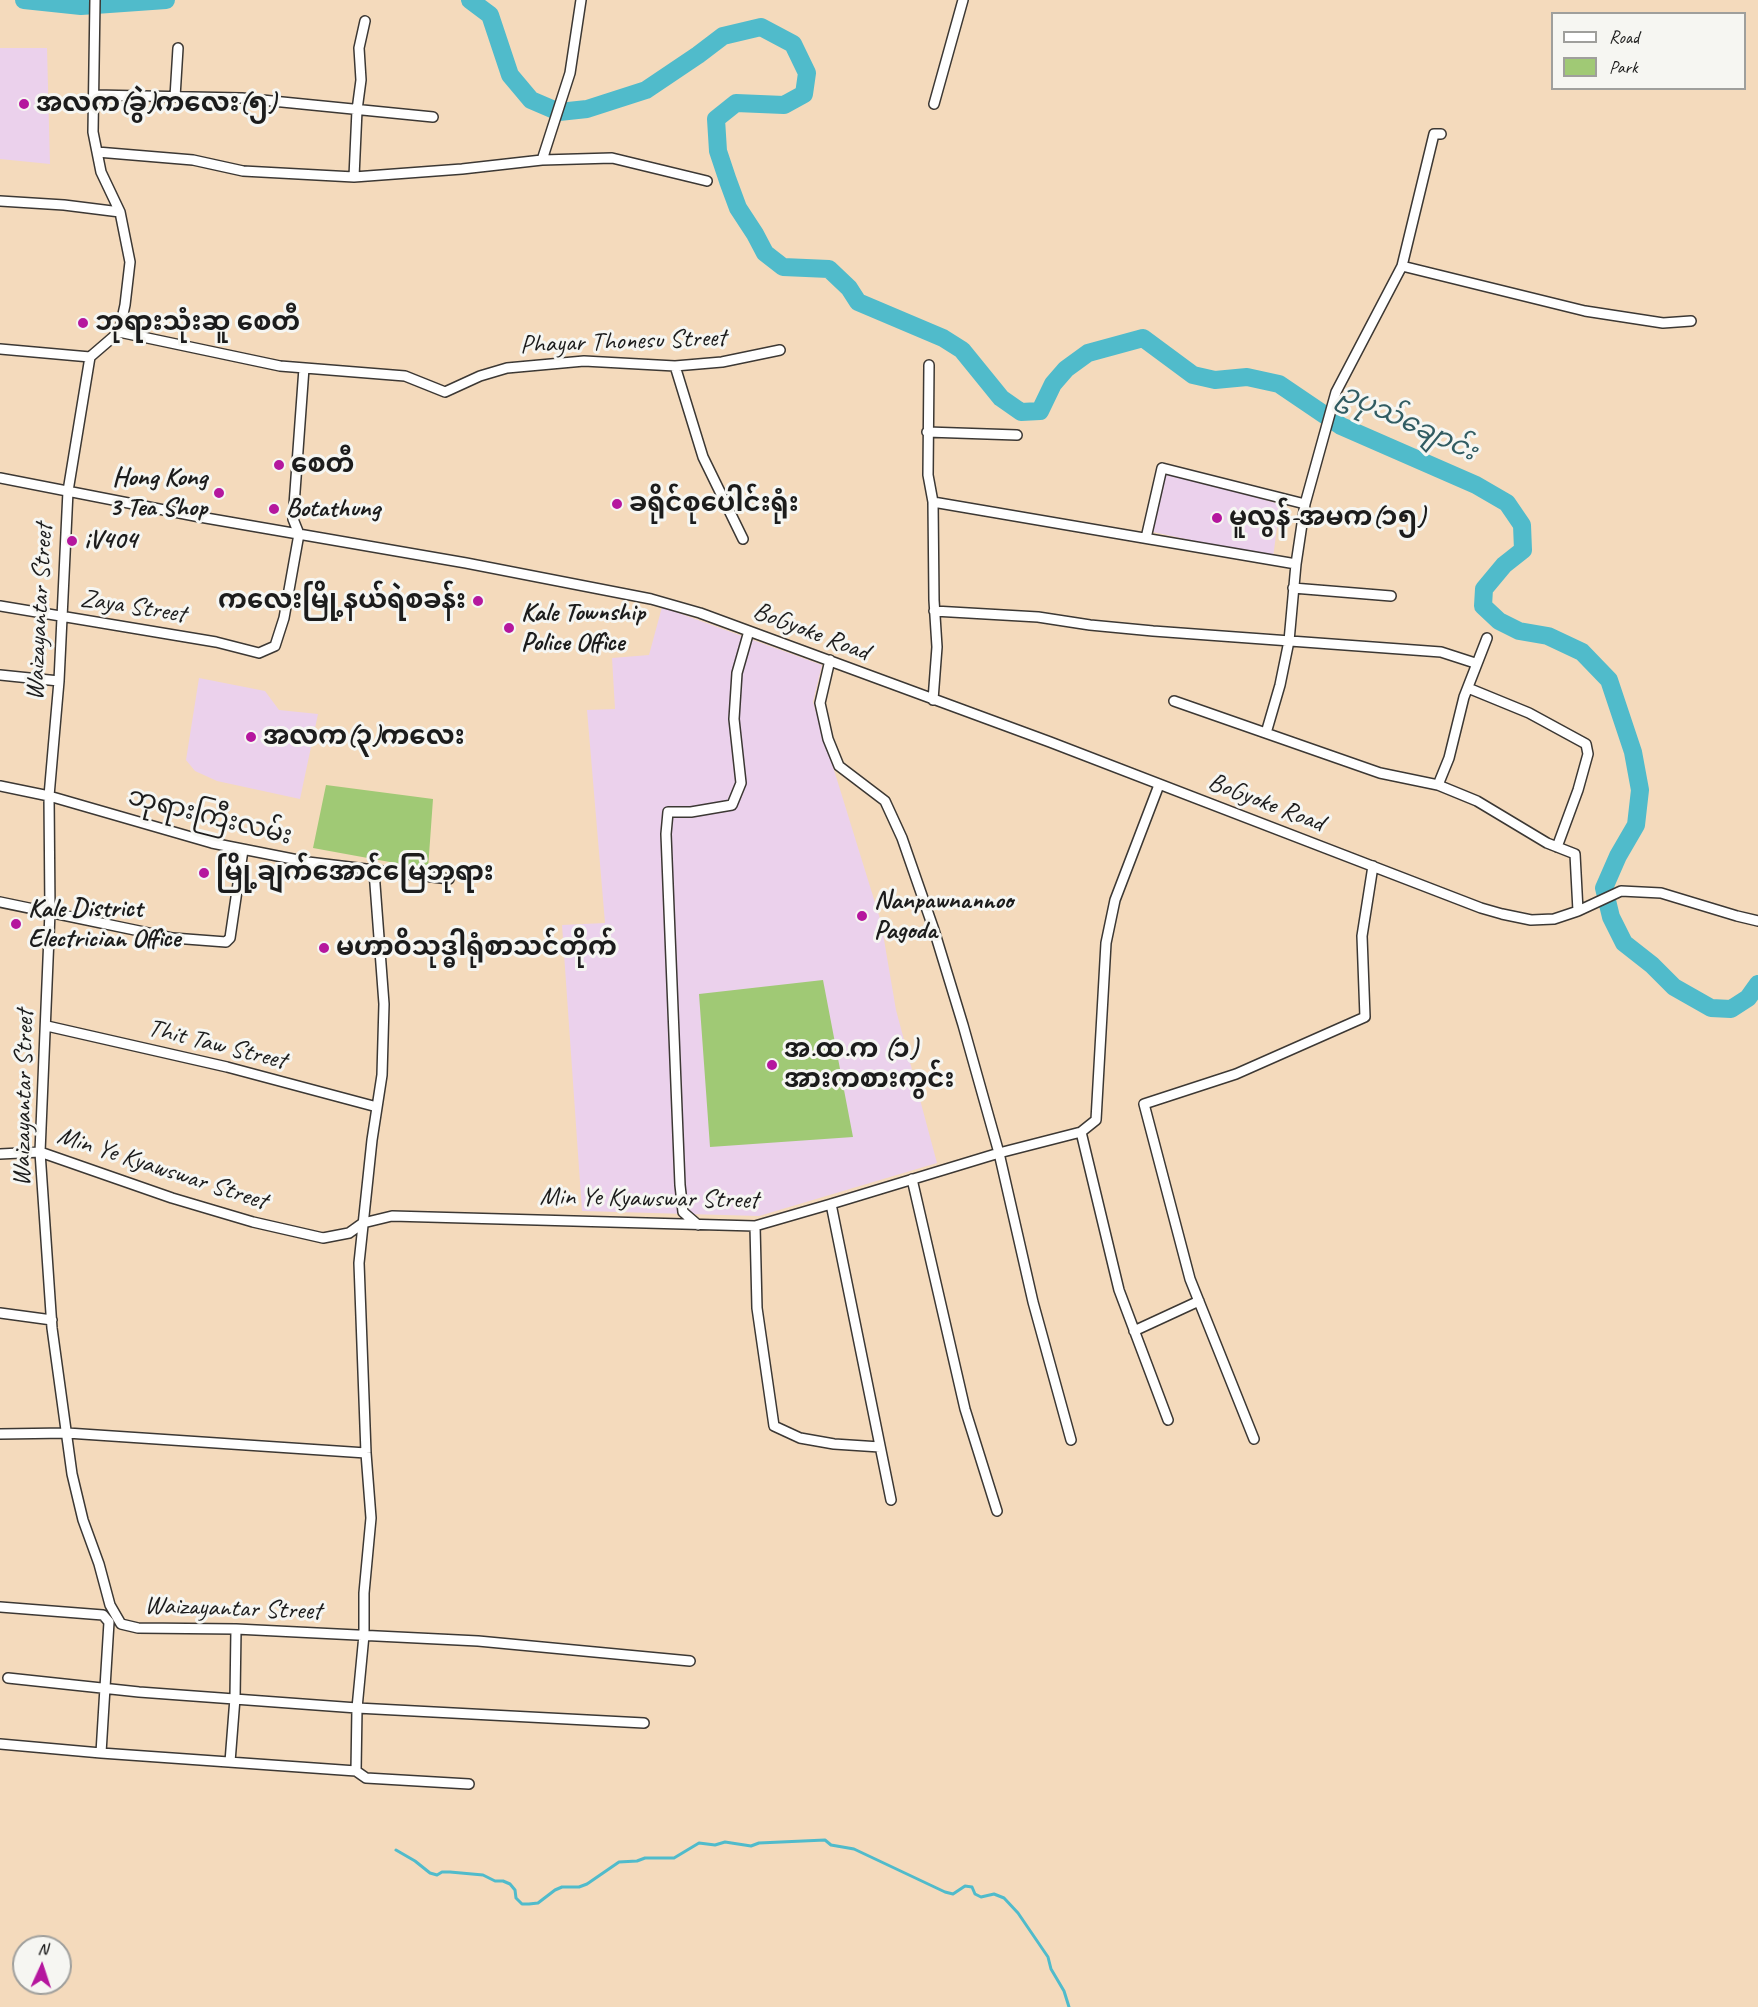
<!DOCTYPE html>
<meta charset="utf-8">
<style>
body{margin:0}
#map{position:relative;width:1758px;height:2007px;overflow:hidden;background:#f4dabc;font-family:Caveat,sans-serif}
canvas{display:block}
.legend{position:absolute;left:1551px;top:12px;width:195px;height:78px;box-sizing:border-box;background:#f6f6f2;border:2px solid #9f9f9c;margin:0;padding:8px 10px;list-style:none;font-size:18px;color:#1c1c1c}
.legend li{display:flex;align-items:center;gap:12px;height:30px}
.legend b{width:30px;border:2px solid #9f9f9c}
.north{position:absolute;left:12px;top:1935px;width:60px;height:60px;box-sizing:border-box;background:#f6f6f2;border:2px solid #9f9f9c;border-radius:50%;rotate:3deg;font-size:16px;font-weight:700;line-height:24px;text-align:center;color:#1c1c1c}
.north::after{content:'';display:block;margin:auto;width:21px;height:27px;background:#b5179e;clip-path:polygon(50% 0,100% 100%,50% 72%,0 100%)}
</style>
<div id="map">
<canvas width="1758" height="2007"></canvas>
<ul class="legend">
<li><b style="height:8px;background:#fff"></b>Road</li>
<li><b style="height:16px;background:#a0c975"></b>Park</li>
</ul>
<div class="north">N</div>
</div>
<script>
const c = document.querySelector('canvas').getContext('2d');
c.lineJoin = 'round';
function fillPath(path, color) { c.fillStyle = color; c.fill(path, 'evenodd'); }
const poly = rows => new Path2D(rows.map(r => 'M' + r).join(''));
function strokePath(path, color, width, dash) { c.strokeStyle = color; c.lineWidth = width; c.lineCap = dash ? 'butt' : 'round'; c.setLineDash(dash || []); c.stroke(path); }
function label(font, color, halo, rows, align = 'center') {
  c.font = font + ' Caveat,"Noto Sans Myanmar",sans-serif'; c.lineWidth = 6; c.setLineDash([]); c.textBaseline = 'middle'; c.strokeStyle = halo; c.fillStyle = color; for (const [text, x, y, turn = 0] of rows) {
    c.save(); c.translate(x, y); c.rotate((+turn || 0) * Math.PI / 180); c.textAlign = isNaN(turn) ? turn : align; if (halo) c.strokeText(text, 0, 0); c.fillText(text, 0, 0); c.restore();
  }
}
fillPath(poly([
 [0,48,47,48,50,164,0,159],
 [1164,472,1280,504,1273,558,1153,532],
 [662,607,822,665,813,702,881,922,896,1010,937,1163,759,1216,582,1211,562,925,605,923,587,710,615,709,612,658,649,655],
 [199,678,265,691,279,710,318,714,300,799,217,781,195,771,186,760]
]), '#ebd1ec');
fillPath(poly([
 [326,785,433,799,428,869,313,848],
 [823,980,853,1137,710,1147,699,994]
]), '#a0c975');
strokePath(poly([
 [396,1850,415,1861,430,1873,437,1875,442,1872,450,1872,483,1875,495,1881,503,1881,510,1884,515,1890,516,1898,522,1904,529,1904,538,1903,555,1890,562,1887,579,1887,587,1884,619,1862,637,1861,645,1858,674,1858,699,1843,715,1845,725,1842,751,1846,759,1843,825,1840,831,1845,854,1849,945,1892,953,1894,965,1886,972,1887,975,1894,981,1897,994,1894,1004,1898,1018,1913,1048,1957,1051,1969,1064,1991,1069,2007]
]), '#50bbcb', 3);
strokePath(poly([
 [24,0,81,6,166,0],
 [470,0,490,15,510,75,531,100,559,112,587,109,646,90,698,55,723,36,761,27,793,44,807,73,804,94,784,105,736,103,716,119,718,151,728,181,738,208,755,234,765,253,783,267,829,269,849,288,858,302,943,338,962,350,1001,398,1021,412,1040,411,1053,384,1066,369,1088,353,1143,338,1193,375,1215,380,1247,377,1279,384,1341,426,1476,485,1507,503,1522,525,1523,550,1504,565,1484,589,1483,606,1499,621,1519,631,1548,636,1582,652,1609,680,1633,752,1640,790,1636,825,1618,856,1604,888,1611,917,1624,943,1652,965,1674,987,1711,1008,1731,1009,1748,998,1758,984]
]), '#50bbcb', 18);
const street = poly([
 [95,0,93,132,101,172,120,212,130,262,125,305,119,332,90,357,68,491,59,681,49,796,50,912,40,1152,52,1328,72,1474,83,1520,99,1564,110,1605,121,1624,138,1628,236,1629,478,1641,690,1661],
 [94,95,242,98,433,117],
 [175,97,178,48],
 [934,104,963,0],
 [97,152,193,160,243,171,354,177,462,169,542,160,612,158,707,181],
 [542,160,570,73,581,0],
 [354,177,357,110,361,80,359,48,365,21],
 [0,201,64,205,120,212],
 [1402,266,1434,134,1441,134],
 [119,332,280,366,405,376,445,392,480,376,507,368,584,361,675,366,722,362,780,350],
 [0,349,90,357],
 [929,365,928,475,933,502,934,600,937,647,933,700],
 [675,366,703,457,743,539],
 [927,432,1017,435],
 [0,478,200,517,466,563,651,599,700,613,1050,742,1481,908,1502,914,1531,920,1554,919,1578,911,1621,891,1661,893,1737,916,1758,921],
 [933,502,1296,564],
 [1146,538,1162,468,1305,504],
 [1293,588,1391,596],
 [0,606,216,642,259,653,275,646,284,618,299,534,293,519,304,368],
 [934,611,1038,617,1090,625,1153,631,1441,652,1475,663],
 [830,660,820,703,828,739,839,766,885,801,902,838,934,930,963,1025,999,1153,1033,1302,1071,1440],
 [0,675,59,681],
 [1468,688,1529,713,1586,744,1588,754,1578,790,1557,847],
 [1174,701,1380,773,1438,785,1477,801,1547,843,1575,854,1578,911],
 [1266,733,1280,685,1289,641,1296,564,1305,504,1336,392,1402,266,1585,311,1663,323,1691,321],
 [1438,785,1449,758,1464,697,1487,638],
 [0,786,49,796,212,843,308,862,449,879],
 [374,871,384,1004,382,1075,372,1140,359,1263,366,1453,371,1518,364,1593,364,1635,357,1708,356,1771,366,1778,469,1784],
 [0,902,173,938,226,942,230,938,243,850],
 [47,1026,227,1067,377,1107],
 [1081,1132,1119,1290,1168,1420],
 [0,1154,40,1152,172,1198,253,1222,323,1238,349,1233,363,1223,392,1216,755,1226,831,1204,999,1153,1081,1132,1096,1120,1106,943,1115,900,1159,785],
 [912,1179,965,1409,997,1511],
 [831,1204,891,1500],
 [698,1225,683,1212,680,1185,666,834,668,812,691,812,732,805,741,783,734,719,737,673,749,631],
 [755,1226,757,1308,774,1426,800,1438,834,1444,880,1447],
 [0,1313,52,1320],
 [1134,1331,1199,1301],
 [0,1434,67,1433,366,1453],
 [1254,1439,1190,1279,1144,1104,1236,1074,1365,1017,1362,936,1373,866],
 [0,1607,103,1615,109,1622,101,1753],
 [8,1678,139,1692,357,1708,644,1723],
 [0,1744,101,1753,356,1771],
 [230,1762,235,1698,236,1629]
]);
strokePath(street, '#3c3834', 12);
strokePath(street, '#fff', 9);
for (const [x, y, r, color] of [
 [24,104,6,"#b5179e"],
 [83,323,6,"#b5179e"],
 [279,465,6,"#b5179e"],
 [219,493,6,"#b5179e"],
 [617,504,6,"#b5179e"],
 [274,509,6,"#b5179e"],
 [1217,518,6,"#b5179e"],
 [72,541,6,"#b5179e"],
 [478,601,6,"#b5179e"],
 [509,628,6,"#b5179e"],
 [251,737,6,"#b5179e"],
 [204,873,6,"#b5179e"],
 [862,916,6,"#b5179e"],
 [16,924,6,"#b5179e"],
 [324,948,6,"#b5179e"],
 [772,1065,6,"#b5179e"]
]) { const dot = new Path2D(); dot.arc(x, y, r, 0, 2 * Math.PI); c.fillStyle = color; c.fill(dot); strokePath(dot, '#f6f6f2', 2); }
label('bold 26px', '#1c1c1c', '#f6f6f2', [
 ["အလက(ခွဲ)ကလေး(၅)",36,104],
 ["ဘုရားသုံးဆူ စေတီ",95,323],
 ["စေတီ",291,465],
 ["Hong Kong",207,478,"right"],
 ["3 Tea Shop",207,508,"right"],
 ["ခရိုင်စုပေါင်းရုံး",629,504],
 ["Botathung",286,509],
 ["မူလွန်-အမက(၁၅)",1229,518],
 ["iV404",84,541],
 ["ကလေးမြို့နယ်ရဲစခန်း",466,601,"right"],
 ["Kale Township",521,613],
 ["Police Office",521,643],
 ["အလက(၃)ကလေး",263,737],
 ["မြို့ချက်အောင်မြေဘုရား",216,873],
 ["Nanpawnannoo",874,901],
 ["Pagoda",874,931],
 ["Kale District",28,909],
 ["Electrician Office",28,939],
 ["မဟာဝိသုဒ္ဓါရုံစာသင်တိုက်",336,948],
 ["အ.ထ.က (၁)",784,1050],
 ["အားကစားကွင်း",784,1080]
], 'left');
label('26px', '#1c1c1c', '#f6f6f2', [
 ["Phayar Thonesu Street",623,342,-2],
 ["Zaya Street",133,607,9],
 ["Waizayantar Street",40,612,-87],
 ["BoGyoke Road",811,632,21],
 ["BoGyoke Road",1266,803,21],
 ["ဘုရားကြီးလမ်း",210,817,14],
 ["Thit Taw Street",217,1045,14],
 ["Waizayantar Street",24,1098,-89],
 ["Min Ye Kyawswar Street",162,1169,18],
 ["Min Ye Kyawswar Street",649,1199,1],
 ["Waizayantar Street",233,1609,2]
]);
label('italic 27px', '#315c62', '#f6f6f2', [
 ["ဥပုသ်ချောင်း",1408,423,25]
]);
</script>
